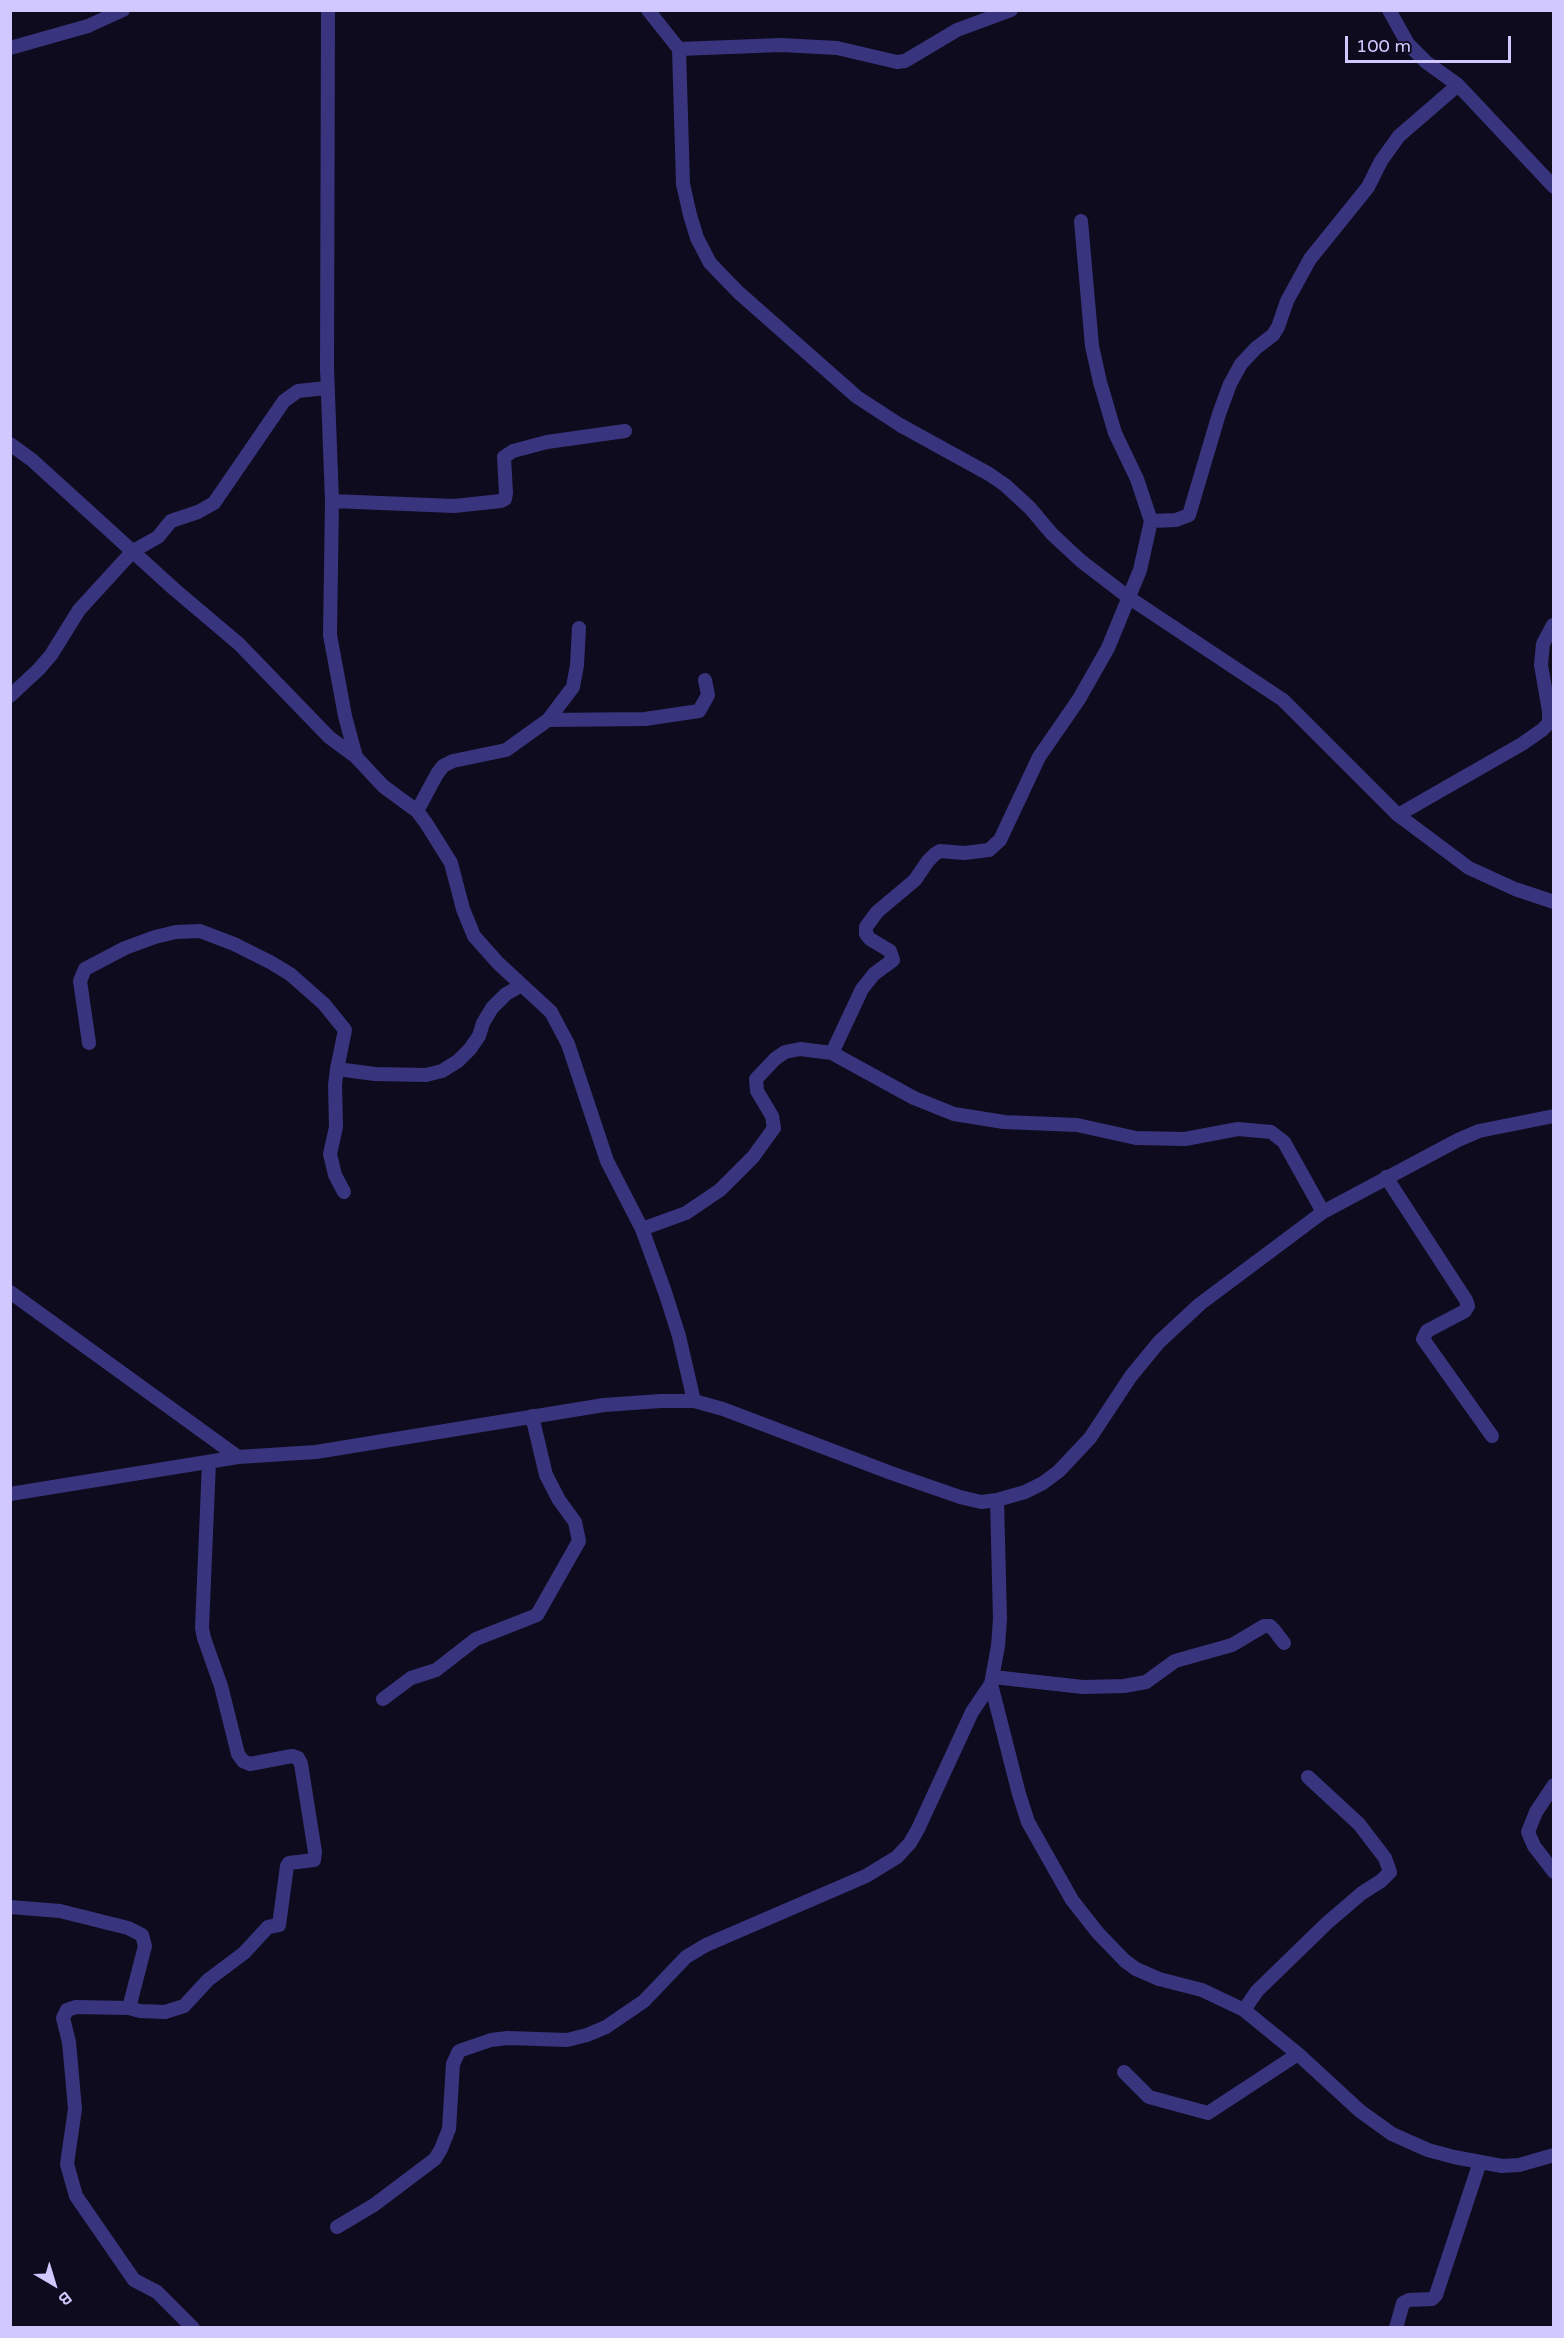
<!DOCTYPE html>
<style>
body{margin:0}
#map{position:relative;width:1564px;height:2338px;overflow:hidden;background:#0f0b1e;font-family:"Varela Round",sans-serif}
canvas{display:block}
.frame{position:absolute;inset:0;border:12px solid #d0c8ff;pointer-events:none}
.north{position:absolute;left:24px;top:2254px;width:60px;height:60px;-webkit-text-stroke:4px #0f0b1e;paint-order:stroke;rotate:142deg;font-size:16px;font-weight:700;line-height:24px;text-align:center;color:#d0c8ff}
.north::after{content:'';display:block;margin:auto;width:21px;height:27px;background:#d0c8ff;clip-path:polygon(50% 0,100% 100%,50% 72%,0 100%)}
.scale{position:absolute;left:1345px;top:36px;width:166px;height:27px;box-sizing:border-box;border:3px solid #d0c8ff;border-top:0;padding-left:8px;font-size:18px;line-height:21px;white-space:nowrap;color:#d0c8ff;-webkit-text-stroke:4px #0f0b1e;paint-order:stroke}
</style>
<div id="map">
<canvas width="1564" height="2338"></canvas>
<div class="frame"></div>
<div class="north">B</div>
<div class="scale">100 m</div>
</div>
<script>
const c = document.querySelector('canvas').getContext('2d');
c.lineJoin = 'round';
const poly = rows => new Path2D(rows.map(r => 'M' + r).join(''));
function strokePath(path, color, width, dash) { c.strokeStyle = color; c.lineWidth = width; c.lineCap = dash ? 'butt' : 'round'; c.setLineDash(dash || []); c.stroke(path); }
strokePath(poly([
 [328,10,327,368,332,501,330,635,345,716,356,757],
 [648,10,679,49,683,184,690,215,697,238,710,263,738,292,857,397,900,425,989,474,1005,485,1030,508,1052,534,1081,561,1128,597,1283,700,1398,815,1469,868,1515,889,1554,902],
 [1389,10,1408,44,1426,62,1458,85,1554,187],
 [10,48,88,26,123,10],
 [679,49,781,45,837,48,897,62,905,61,957,30,1011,10],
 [1081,221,1092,346,1100,382,1115,433,1137,479,1151,521],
 [10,444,32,460,174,589,239,644,329,737,356,757,383,786,417,811,426,823,451,863,463,909,474,936,498,963,551,1012,568,1044,607,1161,642,1229,665,1292,679,1336,694,1401],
 [332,501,454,506,501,501,505,499,506,493,504,457,513,451,547,442,625,431],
 [10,696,39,669,51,655,79,610,133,551,158,537,171,521,198,512,214,503,284,401,298,391,327,388],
 [548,720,573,687,577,665,579,628],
 [417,811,437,774,443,766,453,761,506,750,548,720,645,719,699,711,708,695,705,680],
 [1398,815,1522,744,1542,730,1549,723,1549,711,1541,665,1543,644,1553,625],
 [89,1043,80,981,85,969,125,948,155,937,176,932,200,931,234,944,270,962,290,974,324,1004,345,1030,337,1069],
 [832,1053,862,989,874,974,893,960,890,951,870,939,866,934,866,927,877,912,915,880,928,861,935,854,940,851,964,853,989,850,1000,840,1039,757,1079,699,1108,648,1140,570,1151,521,1176,520,1189,515,1219,414,1230,384,1241,364,1256,348,1273,335,1278,327,1287,301,1310,259,1368,187,1381,161,1399,136,1458,85],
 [1386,1177,1466,1300,1468,1306,1465,1311,1427,1331,1423,1339,1492,1436],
 [344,1192,335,1175,330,1154,336,1127,335,1085,337,1069,375,1074,426,1075,442,1071,458,1061,470,1049,479,1036,483,1023,492,1008,506,994,522,985],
 [642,1229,686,1213,720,1190,753,1157,774,1128,772,1116,757,1091,756,1079,775,1059,785,1052,800,1049,832,1053,914,1098,954,1114,1004,1122,1077,1125,1136,1138,1185,1139,1238,1129,1271,1132,1284,1142,1323,1212],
 [10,1292,238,1457],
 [10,1494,238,1457,316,1452,604,1405,661,1401,694,1401,723,1409,891,1473,960,1497,981,1502,997,1500,1025,1492,1043,1483,1059,1471,1090,1438,1131,1376,1159,1342,1200,1304,1323,1212,1458,1140,1479,1131,1554,1116],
 [997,1500,1000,1619,998,1646,991,1684,1019,1794,1028,1822,1072,1900,1098,1933,1125,1961,1136,1969,1159,1979,1202,1990,1244,2010,1298,2054,1360,2111,1392,2134,1428,2150,1454,2157,1502,2166,1519,2165,1554,2155],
 [993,1677,1083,1687,1124,1686,1146,1682,1175,1661,1232,1645,1264,1626,1270,1626,1274,1630,1284,1643],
 [383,1699,411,1678,436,1670,476,1639,537,1615,579,1541,575,1522,559,1500,546,1475,532,1416],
 [1554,1785,1536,1812,1528,1832,1534,1846,1554,1872],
 [10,1907,60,1911,128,1928,142,1935,145,1946,129,2008],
 [1244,2010,1257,1991,1327,1923,1362,1893,1381,1881,1390,1872,1385,1858,1359,1824,1308,1777],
 [1124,2072,1149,2097,1208,2113,1298,2054],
 [337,2227,374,2205,435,2159,441,2149,449,2129,453,2064,459,2051,491,2040,508,2038,567,2040,587,2035,606,2027,644,2001,686,1957,706,1945,866,1876,897,1857,910,1843,918,1829,972,1712,991,1684],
 [193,2328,157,2292,134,2280,76,2196,67,2164,75,2109,69,2042,63,2018,67,2010,76,2007,129,2008,140,2011,165,2012,184,2006,208,1980,244,1953,268,1927,279,1925,287,1866,289,1863,314,1860,315,1852,301,1764,298,1758,292,1756,250,1764,243,1761,238,1754,221,1686,204,1638,202,1628,209,1462],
 [1396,2328,1403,2303,1409,2300,1432,2299,1436,2295,1480,2162]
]), '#39347e', 14);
</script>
